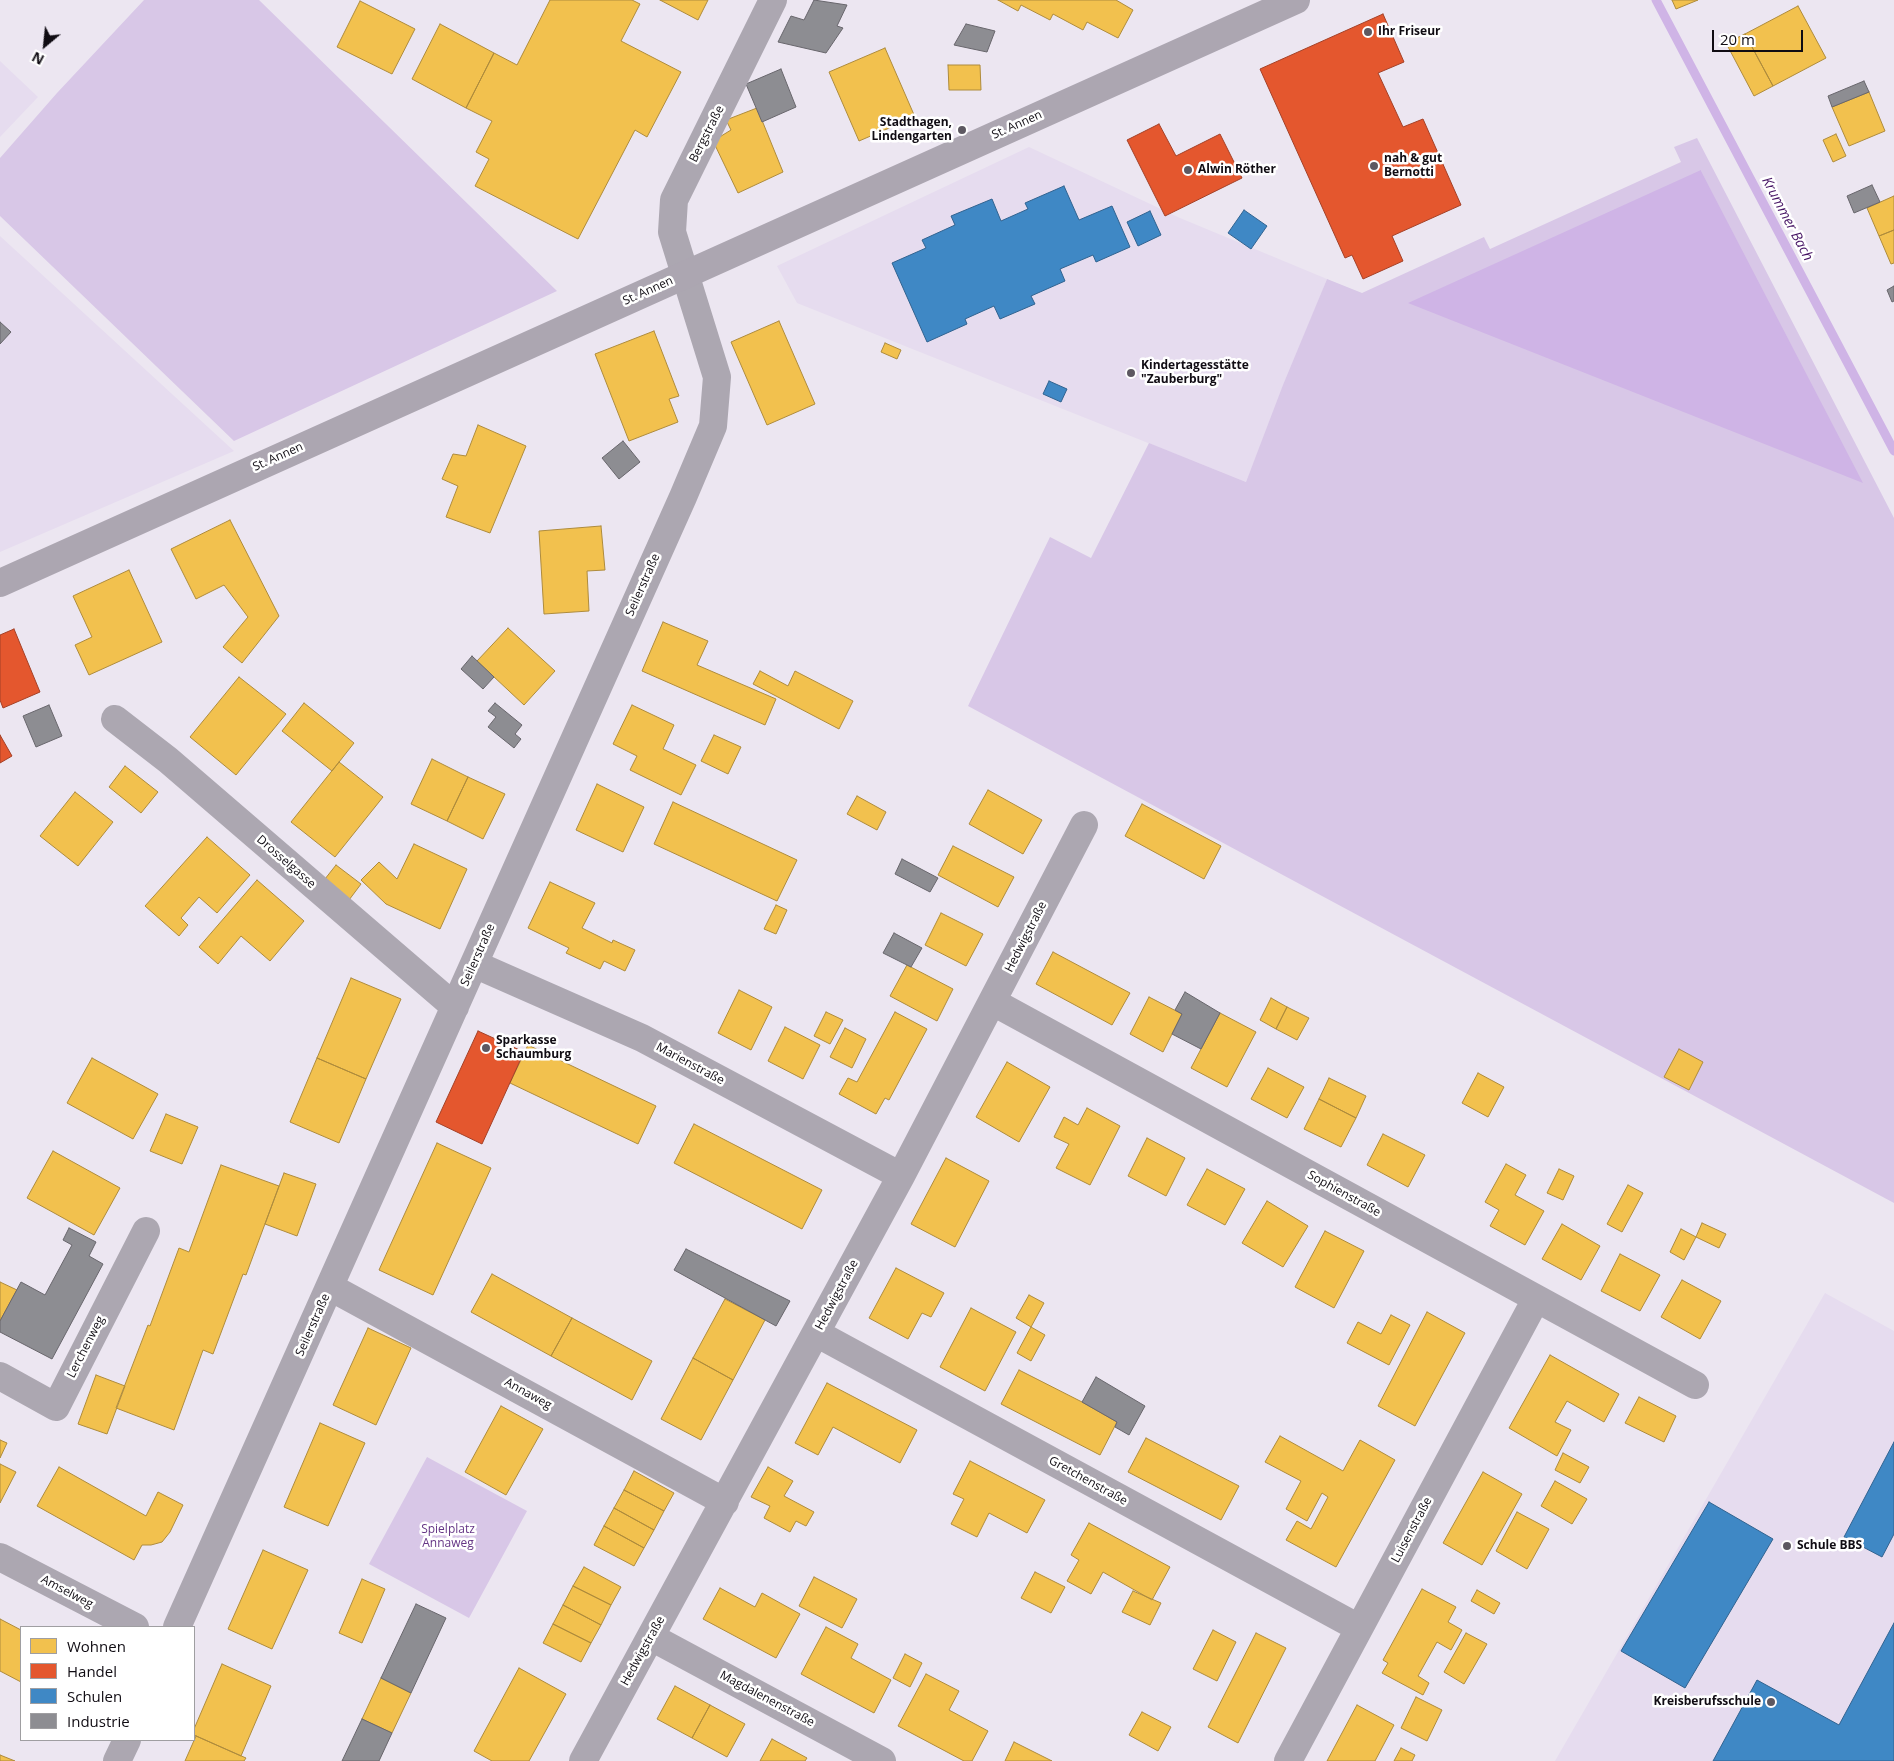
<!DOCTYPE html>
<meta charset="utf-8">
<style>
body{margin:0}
#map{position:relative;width:1894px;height:1761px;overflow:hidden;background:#ece6f1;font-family:"Open Sans",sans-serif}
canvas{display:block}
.legend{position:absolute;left:20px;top:1626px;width:175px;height:115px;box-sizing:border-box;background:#fff;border:1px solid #9f9ea1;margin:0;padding:6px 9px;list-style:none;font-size:15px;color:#100c13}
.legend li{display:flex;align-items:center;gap:10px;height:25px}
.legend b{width:25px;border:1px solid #9f9ea1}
.north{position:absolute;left:20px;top:20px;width:50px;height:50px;-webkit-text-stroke:4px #fff;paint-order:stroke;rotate:208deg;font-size:14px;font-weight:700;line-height:20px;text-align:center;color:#100c13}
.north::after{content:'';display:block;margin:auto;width:18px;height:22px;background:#100c13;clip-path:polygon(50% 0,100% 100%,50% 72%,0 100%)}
.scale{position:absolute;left:1712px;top:30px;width:91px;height:22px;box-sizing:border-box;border:2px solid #100c13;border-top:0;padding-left:6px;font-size:15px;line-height:18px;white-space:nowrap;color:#100c13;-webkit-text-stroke:4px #fff;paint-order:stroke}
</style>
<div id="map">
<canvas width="1894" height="1761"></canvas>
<ul class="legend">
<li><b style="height:14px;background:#f2c14e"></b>Wohnen</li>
<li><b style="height:14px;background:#e4572e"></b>Handel</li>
<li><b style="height:14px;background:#3f88c5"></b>Schulen</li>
<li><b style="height:14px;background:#8d8d92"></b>Industrie</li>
</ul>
<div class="north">N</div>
<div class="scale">20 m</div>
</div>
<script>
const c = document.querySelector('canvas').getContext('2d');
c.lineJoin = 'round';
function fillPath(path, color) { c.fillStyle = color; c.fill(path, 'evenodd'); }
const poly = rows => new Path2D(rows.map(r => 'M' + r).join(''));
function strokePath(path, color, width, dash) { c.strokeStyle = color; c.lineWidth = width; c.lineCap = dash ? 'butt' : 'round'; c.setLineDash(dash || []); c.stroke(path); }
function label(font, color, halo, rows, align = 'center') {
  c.font = font + ' "Open Sans",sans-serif'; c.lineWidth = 5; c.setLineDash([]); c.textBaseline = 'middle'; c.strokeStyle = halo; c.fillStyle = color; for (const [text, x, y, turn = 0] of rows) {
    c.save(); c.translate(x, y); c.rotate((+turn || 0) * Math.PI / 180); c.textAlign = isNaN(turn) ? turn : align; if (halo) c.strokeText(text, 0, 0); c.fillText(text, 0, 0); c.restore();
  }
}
fillPath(poly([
 [0,61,38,97,0,137],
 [1029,147,1180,218,1327,279,1246,482,797,303,777,266],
 [0,236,234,451,0,552],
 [1825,1293,1894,1331,1894,1761,1555,1761]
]), '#e6dcef');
fillPath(poly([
 [144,0,259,0,557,291,234,441,0,216,0,158,57,93],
 [1697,138,1894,518,1894,1203,968,706,1050,537,1091,558,1149,443,1246,482,1283,385,1327,279,1362,293,1484,237,1490,249,1681,162,1674,147],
 [427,1457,527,1511,469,1618,369,1564]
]), '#d8c7e7');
fillPath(poly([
 [1701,170,1701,171,1863,483,1408,303]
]), '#cfb4e6');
const homes = poly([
 [550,0,632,0,640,4,621,41,681,72,647,137,635,130,578,239,475,186,489,159,476,152,492,121,466,108,494,53,517,65,550,0],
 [660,0,708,0,698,20,660,0],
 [998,0,1116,0,1133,10,1118,38,1087,22,1083,30,1053,14,1050,20,1021,5,1018,11,998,0],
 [1672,0,1698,0,1676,9,1672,0],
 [360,1,415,29,392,74,337,47,360,1],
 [1798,6,1826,58,1773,86,1745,34,1798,6],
 [440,24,494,53,466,108,412,79,440,24],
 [1745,34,1773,86,1754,96,1726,43,1745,34],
 [885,48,915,117,859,141,829,72,885,48],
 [948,65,980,65,981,90,949,90,948,65],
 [1869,92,1885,131,1849,146,1832,107,1869,92],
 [757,108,783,172,738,193,713,141,731,130,726,120,757,108],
 [1836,134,1846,156,1833,162,1823,140,1836,134],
 [1894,196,1894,230,1879,236,1867,208,1894,196],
 [1894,230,1894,263,1891,264,1879,236,1894,230],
 [779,321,815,404,767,425,731,342,779,321],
 [654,331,679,396,669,399,678,422,629,441,595,354,654,331],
 [885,343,901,350,897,359,881,352,885,343],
 [478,425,526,446,490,533,446,517,458,486,442,479,453,454,466,456,478,425],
 [230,520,279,616,242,663,223,647,248,617,224,585,196,599,171,549,230,520],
 [601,526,605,570,587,571,589,611,544,614,539,531,601,526],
 [129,570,162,642,89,675,75,645,92,637,73,596,129,570],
 [663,622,708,641,697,665,776,699,765,725,642,671,663,622],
 [508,628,555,671,524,705,477,661,508,628],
 [760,671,788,686,795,671,853,701,839,729,753,684,760,671],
 [239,677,286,714,236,775,190,737,239,677],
 [304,703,354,743,332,771,282,731,304,703],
 [632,705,674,725,663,749,696,765,681,795,630,770,637,756,613,744,632,705],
 [714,735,741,747,728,774,701,761,714,735],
 [432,759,468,777,447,821,411,804,432,759],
 [339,762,383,797,335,857,291,822,339,762],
 [125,766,158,792,141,813,109,787,125,766],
 [468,777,505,794,483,839,447,821,468,777],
 [597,784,644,807,623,852,576,830,597,784],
 [988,790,1042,820,1023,854,969,824,988,790],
 [75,792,113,822,78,866,40,836,75,792],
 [857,796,886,812,877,830,847,814,857,796],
 [673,802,797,860,777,901,654,844,673,802],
 [1142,804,1221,846,1204,879,1125,836,1142,804],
 [207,837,250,875,217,913,199,897,181,918,188,925,179,936,145,906,207,837],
 [414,844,467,869,440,929,386,904,361,880,379,862,397,879,414,844],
 [953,846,1014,877,998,907,938,875,953,846],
 [336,865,361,884,346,904,321,884,336,865],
 [257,880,304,921,270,961,241,936,218,964,199,947,257,880],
 [550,882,595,903,582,928,612,943,613,940,635,950,625,971,604,961,600,969,566,953,569,948,528,928,550,882],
 [776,905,787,910,776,934,764,929,776,905],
 [941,913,983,934,966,966,925,945,941,913],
 [1053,952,1130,993,1112,1025,1036,984,1053,952],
 [907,965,953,989,937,1021,890,996,907,965],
 [351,978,401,999,366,1079,317,1058,351,978],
 [739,990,772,1007,751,1050,718,1033,739,990],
 [1149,997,1182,1014,1163,1052,1130,1034,1149,997],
 [1271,998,1287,1007,1276,1029,1260,1020,1271,998],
 [1287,1007,1309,1018,1297,1040,1276,1029,1287,1007],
 [826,1012,843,1020,830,1044,814,1036,826,1012],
 [895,1012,927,1029,889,1100,885,1098,876,1114,839,1094,848,1078,857,1082,895,1012],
 [1220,1013,1256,1032,1227,1087,1191,1068,1220,1013],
 [785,1027,820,1045,803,1079,768,1061,785,1027],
 [845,1028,866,1039,852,1068,830,1057,845,1028],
 [528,1045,656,1106,638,1144,510,1083,528,1045],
 [1679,1049,1703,1062,1689,1090,1664,1077,1679,1049],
 [92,1058,158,1094,133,1139,67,1103,92,1058],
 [317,1058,366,1079,339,1143,290,1122,317,1058],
 [1007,1062,1050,1087,1019,1142,976,1117,1007,1062],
 [1268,1068,1304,1087,1287,1118,1251,1099,1268,1068],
 [1478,1073,1504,1087,1488,1117,1462,1103,1478,1073],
 [1329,1078,1366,1096,1356,1118,1319,1099,1329,1078],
 [1319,1099,1356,1118,1341,1147,1304,1129,1319,1099],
 [1087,1108,1120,1126,1090,1185,1056,1168,1069,1144,1054,1137,1064,1117,1078,1125,1087,1108],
 [166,1114,198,1127,182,1164,150,1151,166,1114],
 [694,1124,822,1190,802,1229,674,1163,694,1124],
 [1383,1134,1425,1155,1408,1187,1367,1165,1383,1134],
 [1147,1138,1185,1158,1166,1196,1128,1176,1147,1138],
 [437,1143,491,1168,433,1295,379,1270,437,1143],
 [53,1151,120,1188,94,1235,27,1198,53,1151],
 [946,1158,989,1181,955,1247,911,1224,946,1158],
 [1506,1164,1526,1175,1515,1195,1544,1211,1525,1245,1490,1226,1499,1210,1485,1202,1506,1164],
 [221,1165,279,1186,246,1275,243,1274,213,1354,203,1350,174,1430,116,1408,148,1325,150,1326,179,1248,189,1252,221,1165],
 [1207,1169,1245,1189,1225,1225,1187,1205,1207,1169],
 [1559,1169,1574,1176,1563,1200,1547,1193,1559,1169],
 [284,1173,316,1184,297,1236,265,1224,284,1173],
 [1628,1185,1643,1193,1622,1232,1607,1224,1628,1185],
 [1267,1201,1308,1226,1283,1267,1242,1243,1267,1201],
 [1702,1223,1726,1234,1719,1248,1696,1237,1702,1223],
 [1562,1224,1600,1246,1581,1280,1542,1259,1562,1224],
 [1681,1229,1696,1237,1684,1260,1670,1252,1681,1229],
 [1325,1231,1364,1251,1334,1308,1295,1287,1325,1231],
 [1620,1254,1660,1275,1640,1311,1601,1291,1620,1254],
 [896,1268,944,1293,931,1317,922,1313,908,1339,869,1318,896,1268],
 [492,1274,572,1318,551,1356,471,1312,492,1274],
 [1682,1280,1721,1301,1700,1339,1661,1317,1682,1280],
 [0,1282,17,1290,0,1321,0,1282],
 [1029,1295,1044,1303,1031,1327,1016,1318,1029,1295],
 [725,1299,765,1320,733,1380,693,1358,725,1299],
 [971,1308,1016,1332,985,1391,940,1367,971,1308],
 [1427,1312,1465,1333,1415,1426,1378,1406,1427,1312],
 [1391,1315,1410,1325,1389,1365,1347,1343,1358,1322,1381,1334,1391,1315],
 [572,1318,652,1361,632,1400,551,1356,572,1318],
 [1031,1327,1045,1335,1031,1361,1017,1353,1031,1327],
 [368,1328,411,1348,376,1425,333,1405,368,1328],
 [1550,1355,1619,1394,1604,1422,1567,1401,1555,1422,1571,1430,1557,1456,1509,1428,1550,1355],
 [693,1358,733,1380,701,1440,661,1419,693,1358],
 [1019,1370,1082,1402,1117,1422,1100,1455,1001,1404,1019,1370],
 [96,1375,125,1386,107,1434,78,1424,96,1375],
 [827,1383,917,1430,900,1463,833,1427,818,1455,795,1443,827,1383],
 [1639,1397,1676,1416,1664,1442,1625,1423,1639,1397],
 [501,1406,543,1429,506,1495,465,1472,501,1406],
 [320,1423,365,1443,328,1526,284,1507,320,1423],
 [1280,1436,1343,1471,1360,1440,1395,1460,1336,1567,1286,1540,1297,1521,1311,1529,1328,1497,1322,1493,1307,1521,1286,1509,1301,1481,1265,1462,1280,1436],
 [1146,1438,1239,1486,1221,1520,1128,1472,1146,1438],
 [0,1440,7,1443,0,1458,0,1440],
 [1563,1453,1589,1467,1580,1483,1555,1470,1563,1453],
 [970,1461,1045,1500,1027,1533,989,1513,977,1537,951,1524,964,1499,953,1494,970,1461],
 [0,1464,16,1472,0,1503,0,1464],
 [59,1467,146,1516,158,1492,183,1505,170,1532,162,1542,151,1545,142,1545,134,1560,37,1506,59,1467],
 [768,1467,793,1481,784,1496,814,1512,806,1526,796,1521,790,1532,764,1518,770,1506,751,1497,768,1467],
 [634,1471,674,1493,664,1511,624,1490,634,1471],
 [1483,1472,1522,1494,1482,1565,1443,1543,1483,1472],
 [1555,1481,1587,1499,1572,1524,1541,1506,1555,1481],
 [624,1490,664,1511,654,1530,614,1508,624,1490],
 [614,1508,654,1530,644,1548,604,1526,614,1508],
 [1517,1512,1549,1529,1527,1569,1496,1551,1517,1512],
 [1089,1523,1170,1567,1152,1600,1103,1572,1091,1594,1067,1581,1079,1560,1071,1555,1089,1523],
 [604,1526,644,1548,634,1566,594,1545,604,1526],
 [263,1550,308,1570,272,1649,228,1629,263,1550],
 [584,1567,621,1587,611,1605,573,1586,584,1567],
 [1035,1572,1065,1587,1051,1613,1021,1598,1035,1572],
 [814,1577,857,1599,842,1628,799,1606,814,1577],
 [362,1579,385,1589,362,1643,339,1633,362,1579],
 [573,1586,611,1605,601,1625,563,1605,573,1586],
 [720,1588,755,1607,762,1593,800,1614,776,1658,703,1619,720,1588],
 [1422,1589,1456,1607,1448,1622,1462,1630,1451,1650,1437,1642,1418,1676,1429,1683,1423,1695,1382,1673,1388,1663,1383,1660,1422,1589],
 [1477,1590,1500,1603,1494,1614,1471,1601,1477,1590],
 [1133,1591,1161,1603,1150,1625,1122,1612,1133,1591],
 [563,1605,601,1625,591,1643,553,1624,563,1605],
 [0,1619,21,1630,21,1682,0,1671,0,1619],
 [553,1624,591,1643,581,1662,543,1643,553,1624],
 [826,1627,858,1644,851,1658,891,1680,874,1713,801,1674,826,1627],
 [1213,1630,1236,1642,1217,1681,1193,1669,1213,1630],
 [1256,1633,1286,1648,1238,1743,1208,1727,1256,1633],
 [1466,1633,1487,1644,1464,1684,1444,1672,1466,1633],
 [905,1654,922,1663,910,1687,893,1678,905,1654],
 [222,1664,271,1686,241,1756,194,1735,194,1729,222,1664],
 [519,1668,566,1694,529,1761,492,1761,474,1751,519,1668],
 [926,1674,959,1691,949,1710,988,1731,972,1761,964,1761,898,1726,926,1674],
 [381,1678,411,1693,392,1733,362,1719,381,1678],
 [675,1686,710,1705,692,1738,657,1719,675,1686],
 [1416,1697,1442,1710,1427,1741,1401,1728,1416,1697],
 [710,1705,745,1724,727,1757,692,1738,710,1705],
 [1357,1705,1394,1725,1375,1761,1327,1761,1357,1705],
 [1142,1712,1171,1727,1158,1751,1129,1735,1142,1712],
 [196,1736,246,1758,244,1761,185,1761,196,1736],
 [772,1739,807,1758,805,1761,760,1761,772,1739],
 [1014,1742,1052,1761,1005,1761,1014,1742],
 [1401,1748,1415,1755,1412,1761,1394,1761,1401,1748],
 [0,1755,15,1761,0,1761,0,1755]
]);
fillPath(homes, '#f2c14e');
strokePath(homes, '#ae8b3c', 1);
const shops = poly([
 [1383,14,1404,62,1378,73,1403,127,1423,119,1461,205,1392,236,1403,261,1363,279,1352,255,1345,258,1260,69,1383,14],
 [1159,124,1176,156,1220,134,1242,178,1165,216,1127,140,1159,124],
 [14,629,40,692,3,708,0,700,0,635,14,629],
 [0,735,12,756,0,763,0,735],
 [478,1031,524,1052,482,1144,436,1122,478,1031]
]);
fillPath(shops, '#e4572e');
strokePath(shops, '#a44026', 1);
const schools = poly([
 [1064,186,1079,220,1112,206,1130,247,1096,262,1093,255,1060,269,1065,281,1031,296,1035,304,1000,319,994,306,965,319,967,324,927,342,892,263,926,248,922,240,955,225,951,216,992,199,1001,221,1028,209,1025,203,1064,186],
 [1244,210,1267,226,1251,249,1228,233,1244,210],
 [1150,211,1161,235,1138,246,1127,222,1150,211],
 [1049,381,1067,389,1061,402,1043,394,1049,381],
 [1894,1442,1894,1534,1882,1557,1844,1537,1894,1442],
 [1709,1502,1773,1539,1685,1688,1621,1651,1709,1502],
 [1894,1623,1894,1761,1713,1761,1757,1680,1839,1725,1894,1623]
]);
fillPath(schools, '#3f88c5');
strokePath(schools, '#316390', 1);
const industry = poly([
 [814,0,847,5,837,26,843,28,826,53,778,42,791,16,804,20,814,0],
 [966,24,995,31,987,52,954,45,966,24],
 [781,69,796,107,762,122,746,84,781,69],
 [1864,81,1869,92,1832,107,1828,96,1864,81],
 [1872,185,1880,202,1854,213,1847,196,1872,185],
 [1894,286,1894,301,1892,302,1887,290,1894,286],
 [0,322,11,332,0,344,0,322],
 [623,441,640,462,619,479,602,458,623,441],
 [472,656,494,677,483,689,461,669,472,656],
 [495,703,522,725,515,734,521,739,514,748,488,727,496,717,488,711,495,703],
 [49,705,62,736,36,747,23,716,49,705],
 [902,859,938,878,930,892,895,874,902,859],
 [894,933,922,948,911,967,883,953,894,933],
 [1185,992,1220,1013,1201,1049,1172,1034,1182,1014,1175,1010,1185,992],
 [69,1228,96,1242,89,1256,103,1264,52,1359,0,1332,0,1321,21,1282,45,1295,72,1245,63,1240,69,1228],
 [686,1249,790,1301,776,1326,674,1270,686,1249],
 [1096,1377,1145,1406,1129,1435,1115,1427,1117,1422,1082,1402,1096,1377],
 [416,1604,446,1618,411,1693,381,1678,416,1604],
 [362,1719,392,1733,379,1761,342,1761,362,1719]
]);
fillPath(industry, '#8d8d92');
strokePath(industry, '#68666c', 1);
strokePath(poly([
 [1656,0,1894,451]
]), '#cfb4e6', 9);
strokePath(poly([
 [115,719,168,760,455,1007],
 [474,964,642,1038,901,1176],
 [993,1002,1695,1385],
 [330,1287,725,1502],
 [816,1333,1359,1628],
 [0,1376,56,1407,146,1231],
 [0,1557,135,1627],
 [177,1627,683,497,713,426,717,377,672,232,674,200,773,0],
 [651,1637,882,1761],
 [117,1761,127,1740],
 [583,1761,901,1176,1084,825],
 [1288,1761,1536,1299]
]), '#aca7b1', 28);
strokePath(poly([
 [0,583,1296,0]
]), '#aca6b1', 28);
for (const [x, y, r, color] of [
 [1368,32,5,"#5d5861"],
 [962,130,5,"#5d5861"],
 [1374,166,5,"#5d5861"],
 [1188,170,5,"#5d5861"],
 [1131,373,5,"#5d5861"],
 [486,1048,5,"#5d5861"],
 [1787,1546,5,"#5d5861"],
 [1771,1702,5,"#5d5861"]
]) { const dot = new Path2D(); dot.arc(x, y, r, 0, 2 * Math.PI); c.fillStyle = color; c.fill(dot); strokePath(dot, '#fff', 2); }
label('bold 12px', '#100c13', '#fff', [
 ["Ihr Friseur",1378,32],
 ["Stadthagen,",952,123,"right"],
 ["Lindengarten",952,137,"right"],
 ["nah & gut",1384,159],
 ["Bernotti",1384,173],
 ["Alwin Röther",1198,170],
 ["Kindertagesstätte",1141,366],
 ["\"Zauberburg\"",1141,380],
 ["Sparkasse",496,1041],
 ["Schaumburg",496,1055],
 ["Schule BBS",1797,1546],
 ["Kreisberufsschule",1761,1702,"right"]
], 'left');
label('12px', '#100c13', '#fff', [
 ["St. Annen",1017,125,-24],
 ["Bergstraße",707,134,-63],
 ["St. Annen",648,291,-24],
 ["St. Annen",278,457,-24],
 ["Seilerstraße",643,585,-66],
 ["Drosselgasse",286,862,41],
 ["Hedwigstraße",1026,937,-63],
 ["Seilerstraße",478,955,-66],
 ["Marienstraße",690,1064,28],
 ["Sophienstraße",1344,1194,29],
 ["Hedwigstraße",837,1295,-62],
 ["Seilerstraße",313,1325,-66],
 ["Lerchenweg",86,1347,-63],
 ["Annaweg",528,1394,29],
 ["Gretchenstraße",1088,1481,29],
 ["Luisenstraße",1412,1530,-62],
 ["Amselweg",67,1592,28],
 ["Hedwigstraße",643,1651,-61],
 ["Magdalenenstraße",767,1699,28]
]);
label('12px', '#653585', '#fff', [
 ["Spielplatz",448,1530],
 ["Annaweg",448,1544]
]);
label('italic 14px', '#461464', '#fff', [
 ["Krummer Bach",1787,219,62]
]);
</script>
